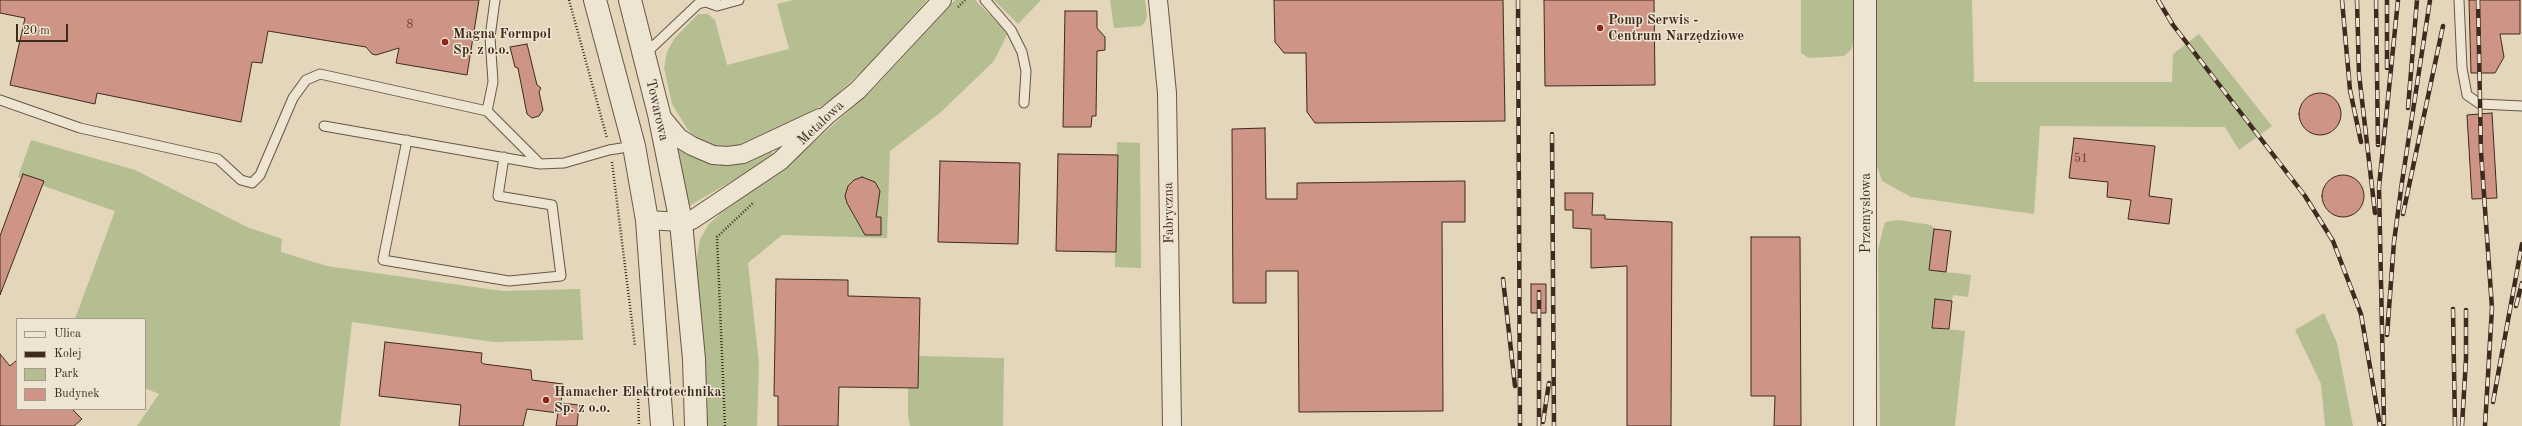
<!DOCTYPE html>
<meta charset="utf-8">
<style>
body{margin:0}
#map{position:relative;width:2522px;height:426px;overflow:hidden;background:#e4d6ba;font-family:"Old Standard TT",serif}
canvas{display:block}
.legend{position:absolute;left:16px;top:318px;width:130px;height:92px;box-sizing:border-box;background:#ede4d2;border:1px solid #a79a8a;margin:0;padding:5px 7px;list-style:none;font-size:12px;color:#3e2a1f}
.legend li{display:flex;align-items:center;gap:8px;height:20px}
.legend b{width:20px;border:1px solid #a79a8a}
.scale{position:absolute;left:16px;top:24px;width:52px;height:18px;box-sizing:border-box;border:2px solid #3e2a1f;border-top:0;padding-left:5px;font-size:12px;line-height:14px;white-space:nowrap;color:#3e2a1f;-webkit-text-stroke:3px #ede4d2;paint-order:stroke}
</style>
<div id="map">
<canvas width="2522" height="426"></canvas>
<ul class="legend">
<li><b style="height:5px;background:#ede4d2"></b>Ulica</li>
<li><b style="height:5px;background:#3e2a1f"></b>Kolej</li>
<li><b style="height:11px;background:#b4be90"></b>Park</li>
<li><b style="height:11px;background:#ce9485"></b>Budynek</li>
</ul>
<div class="scale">20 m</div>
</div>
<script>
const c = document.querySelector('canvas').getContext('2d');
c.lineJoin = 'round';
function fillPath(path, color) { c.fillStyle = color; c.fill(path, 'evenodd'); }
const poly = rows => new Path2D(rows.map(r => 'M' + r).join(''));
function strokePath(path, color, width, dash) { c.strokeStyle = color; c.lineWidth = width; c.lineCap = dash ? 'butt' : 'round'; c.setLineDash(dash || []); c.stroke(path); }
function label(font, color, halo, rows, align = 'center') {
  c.font = font + ' "Old Standard TT",serif'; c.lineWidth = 3; c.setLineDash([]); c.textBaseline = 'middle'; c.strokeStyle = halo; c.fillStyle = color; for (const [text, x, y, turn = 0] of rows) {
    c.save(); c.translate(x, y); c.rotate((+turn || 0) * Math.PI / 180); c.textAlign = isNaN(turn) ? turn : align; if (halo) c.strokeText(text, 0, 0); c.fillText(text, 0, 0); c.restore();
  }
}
fillPath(poly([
 [793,0,927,0,867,67,827,103,753,142,724,148,702,143,688,130,672,104,664,68,667,52,674,39,698,14,708,14,715,20,727,65,789,49,777,4],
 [955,0,975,0,1008,33,994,61,941,112,890,151,887,238,782,235,748,263,759,364,757,426,705,426,694,274,700,239,709,224,722,212,790,164,874,88],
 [994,0,1041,0,1018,24],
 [1110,0,1145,0,1147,16,1145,22,1141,26,1114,28],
 [1801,0,1854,0,1854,40,1851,50,1844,56,1809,58,1801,53],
 [1876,0,1972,0,1974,82,2172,82,2173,54,2199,34,2272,126,2239,150,2225,127,2040,126,2034,214,1911,197,1882,181,1877,166],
 [31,140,135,170,247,227,282,239,281,252,327,266,502,291,580,289,583,340,493,342,352,322,340,426,137,426,159,394,145,388,145,319,75,319,115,211,18,177],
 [1117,142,1140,143,1141,268,1115,267],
 [675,145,700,159,720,165,735,165,771,149,773,154,751,170,689,206],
 [1899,220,1931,225,1934,229,1929,270,1971,275,1968,297,1953,295,1952,301,1935,299,1932,328,1965,331,1955,426,1880,426,1878,249,1885,222],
 [2324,313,2337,343,2353,426,2325,426,2321,384,2295,330],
 [919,356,1004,358,1003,426,910,426,908,417,908,388,918,388]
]), '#b4be90');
const building = poly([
 [0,0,479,0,467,75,396,63,399,48,376,55,372,54,366,47,268,31,262,63,252,62,241,122,97,93,95,104,10,85,25,18,0,13,0,0],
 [1274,0,1503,0,1505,121,1315,123,1307,112,1306,53,1284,53,1275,42,1274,0],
 [1544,0,1654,0,1655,85,1545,86,1544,0],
 [2469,0,2520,0,2520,34,2500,34,2504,57,2495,73,2471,73,2469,0],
 [1065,11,1097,11,1097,28,1105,37,1105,50,1097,51,1096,116,1092,116,1091,127,1063,127,1065,11],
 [527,44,537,85,541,88,539,92,543,110,539,116,532,118,527,114,518,68,515,67,510,47,527,44],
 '2299 114a21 21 0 1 1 42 0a21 21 0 1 1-42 0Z',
 [2492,113,2497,198,2472,199,2467,115,2492,113],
 [1265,128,1266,199,1297,199,1297,183,1465,181,1465,222,1442,222,1443,411,1299,412,1298,271,1266,271,1266,303,1233,303,1232,129,1265,128],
 [2074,138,2155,146,2149,196,2172,199,2169,224,2128,219,2131,200,2107,197,2108,182,2069,178,2074,138],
 [1058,154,1118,155,1116,252,1056,251,1058,154],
 [940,161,1020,163,1018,244,938,242,940,161],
 [23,174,44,181,0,295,0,236,23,174],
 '2322 196a21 21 0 1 1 42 0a21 21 0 1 1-42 0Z',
 [862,177,875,182,880,191,876,217,881,217,881,235,865,235,847,203,845,196,848,186,854,180,862,177],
 [1565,193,1593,193,1592,215,1605,215,1605,219,1672,222,1671,426,1627,426,1627,266,1591,268,1591,229,1573,228,1573,210,1565,210,1565,193],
 [1934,229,1951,231,1946,272,1929,270,1934,229],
 [1751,237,1800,237,1801,426,1774,426,1775,396,1751,396,1751,237],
 [776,279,848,280,848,296,920,298,918,388,839,387,838,426,778,426,778,396,774,396,776,279],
 [1531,284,1546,284,1546,313,1531,313,1531,284],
 [1935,299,1952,301,1949,329,1932,328,1935,299],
 [385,342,482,353,481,362,484,364,531,370,532,380,563,384,561,403,579,405,577,426,556,426,558,413,527,409,523,426,459,426,461,405,379,396,385,342],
 [0,354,10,366,17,360,17,409,72,409,82,419,74,426,0,426,0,354]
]);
fillPath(building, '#ce9485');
strokePath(building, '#3e2a1f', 1);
const service = poly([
 [715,0,717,6,739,0],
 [985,0,1011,30,1022,52,1026,71,1024,103],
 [2459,0,2462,68,2467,95,2480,104,2522,106],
 [645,54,698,4,706,2,717,6],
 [0,100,80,128,218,159,241,180,252,183,260,175,293,98,306,80,320,74,487,111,540,164],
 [487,111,493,82,490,37,495,0],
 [324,126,540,164,564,163,609,150,634,146],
 [407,140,383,260,509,281,561,276,552,205,498,196,504,157]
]);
const minor = poly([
 [1158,0,1167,93,1172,426],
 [659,114,679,138,692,146,713,155,727,156,743,154,820,118],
 [647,220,681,222,692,220,780,161,826,116,858,90,942,0]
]);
const tertiary = poly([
 [595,0,634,146,647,220,662,426],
 [630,0,659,114,681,222,694,359,696,426],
 [1865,426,1865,0]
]);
strokePath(service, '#685546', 11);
strokePath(minor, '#685546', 20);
strokePath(tertiary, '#685546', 24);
strokePath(poly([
 [569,0,607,138],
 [958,7,965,0],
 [612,162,635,346],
 [638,393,639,426],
 [725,426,717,237,754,202]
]), '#3e2a1f', 2.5, [1, 2]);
strokePath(service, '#ede4d2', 9);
strokePath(minor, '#ede4d2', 18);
strokePath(tertiary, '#ede4d2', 22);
const rail = poly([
 [1518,0,1520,426],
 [2158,0,2173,25,2305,196,2333,241,2361,314,2380,426],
 [2342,0,2350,90,2361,142],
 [2357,0,2359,74,2375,213],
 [2376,0,2378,145],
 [2478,0,2481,152,2492,308,2485,426],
 [2387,68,2387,0],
 [2408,108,2417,0],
 [1552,134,1554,426],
 [2403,214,2443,26],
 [1503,279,1515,386],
 [2516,306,2522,283],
 [2453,309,2455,426],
 [2387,335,2394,242,2402,182,2430,0],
 [2493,402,2522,244],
 [1543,422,1549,383],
 [2384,424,2379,187,2398,0],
 [1539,426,1539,292],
 [2462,426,2466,359,2466,310]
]);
strokePath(rail, '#3e2a1f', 4.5);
strokePath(rail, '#ede4d2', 3, [9]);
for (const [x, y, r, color] of [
 [1600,28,4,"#8f2418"],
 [445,42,4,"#8f2418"],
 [546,400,4,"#8f2418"]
]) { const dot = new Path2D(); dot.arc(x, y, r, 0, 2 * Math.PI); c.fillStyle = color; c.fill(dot); strokePath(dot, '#ede4d2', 1.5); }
label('12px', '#624438', null, [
 ["8",410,25],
 ["51",2081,159]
]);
label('bold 14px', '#3e2a1f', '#ede4d2', [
 ["Pomp Serwis -",1608,20],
 ["Centrum Narzędziowe",1608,36],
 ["Magna Formpol",453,34],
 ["Sp. z o.o.",453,50],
 ["Hamacher Elektrotechnika",554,392],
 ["Sp. z o.o.",554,408]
], 'left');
label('14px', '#3e2a1f', '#ede4d2', [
 ["Towarowa",657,110,77],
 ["Metalowa",821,123,-43],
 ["Fabryczna",1169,213,-91],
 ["Przemysłowa",1866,213,-90]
]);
</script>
